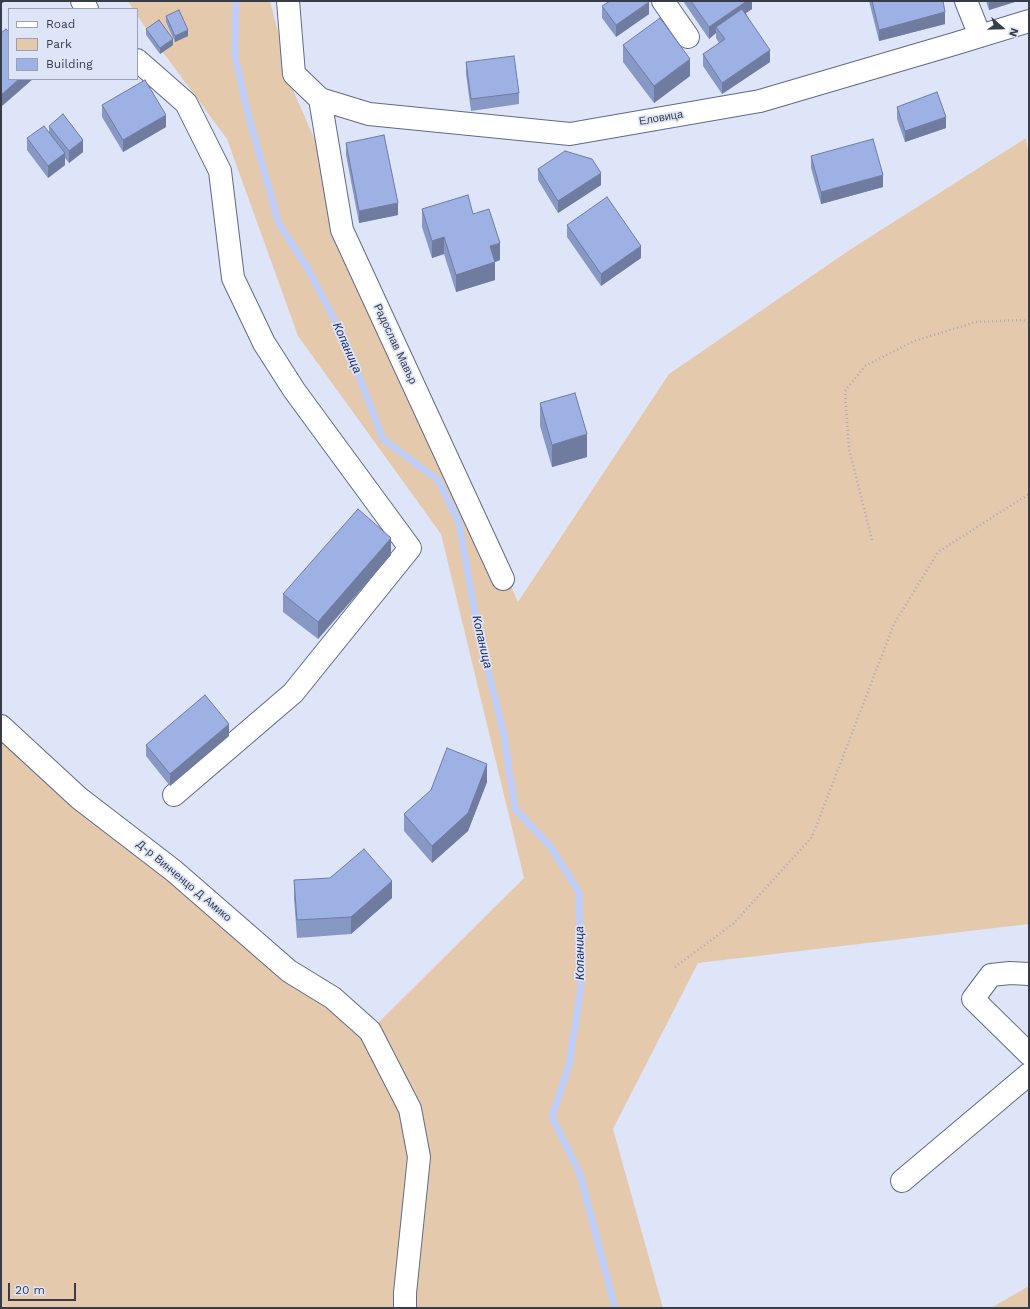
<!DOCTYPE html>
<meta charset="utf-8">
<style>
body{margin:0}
#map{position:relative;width:1030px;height:1309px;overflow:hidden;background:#dee5f9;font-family:"Work Sans",sans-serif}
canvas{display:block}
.frame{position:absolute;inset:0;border:2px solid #373c49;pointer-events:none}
.legend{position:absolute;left:8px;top:8px;width:130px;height:72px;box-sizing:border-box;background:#dee5f9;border:1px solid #9ba1b3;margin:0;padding:5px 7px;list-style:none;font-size:12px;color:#373c49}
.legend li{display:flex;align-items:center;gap:8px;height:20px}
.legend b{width:20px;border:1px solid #9ba1b3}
.north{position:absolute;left:982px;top:8px;width:40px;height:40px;-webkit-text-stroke:3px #dee5f9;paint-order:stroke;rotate:110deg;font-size:11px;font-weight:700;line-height:16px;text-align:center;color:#373c49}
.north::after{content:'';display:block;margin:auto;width:14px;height:18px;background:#373c49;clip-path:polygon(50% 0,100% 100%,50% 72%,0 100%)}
.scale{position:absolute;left:8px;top:1283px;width:68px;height:18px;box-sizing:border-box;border:2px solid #373c49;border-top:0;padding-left:5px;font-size:12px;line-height:14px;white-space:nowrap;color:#373c49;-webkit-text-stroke:3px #dee5f9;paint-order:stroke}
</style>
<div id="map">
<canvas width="1030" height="1309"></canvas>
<div class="frame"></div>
<ul class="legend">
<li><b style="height:5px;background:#fff"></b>Road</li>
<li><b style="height:11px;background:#e5c9ac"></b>Park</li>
<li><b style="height:11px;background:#9eb1e5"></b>Building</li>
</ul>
<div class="north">N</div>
<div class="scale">20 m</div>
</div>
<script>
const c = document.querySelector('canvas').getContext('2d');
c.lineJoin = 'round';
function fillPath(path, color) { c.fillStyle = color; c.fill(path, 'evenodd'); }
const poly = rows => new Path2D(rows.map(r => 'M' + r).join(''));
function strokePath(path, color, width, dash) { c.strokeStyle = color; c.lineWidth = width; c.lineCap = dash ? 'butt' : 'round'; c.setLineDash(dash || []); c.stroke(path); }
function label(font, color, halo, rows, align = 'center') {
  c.font = font + ' "Work Sans",sans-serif'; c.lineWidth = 3.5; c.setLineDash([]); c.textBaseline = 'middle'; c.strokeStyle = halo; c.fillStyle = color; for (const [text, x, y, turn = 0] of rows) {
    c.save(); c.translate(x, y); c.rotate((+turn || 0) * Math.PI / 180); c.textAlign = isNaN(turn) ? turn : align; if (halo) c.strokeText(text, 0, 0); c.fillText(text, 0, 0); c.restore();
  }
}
fillPath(poly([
 [128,1,270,1,293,90,518,602,669,374,851,249,1026,138,1029,156,1029,924,698,963,613,1129,663,1308,1,1308,1,726,370,1031,524,878,441,534,298,336,227,139,151,36,137,15,137,9,133,9],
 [1029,1286,1029,1308,991,1308]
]), '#e5c9ac');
strokePath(poly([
 [236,1,235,55,247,110,279,224,307,267,346,342,383,439,438,480,459,523,478,630,504,735,515,809,550,846,579,892,581,988,569,1065,552,1117,580,1174,615,1308]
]), '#becef9', 7);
const minor = poly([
 [82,1,87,9],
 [288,1,294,74,320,99,369,114,570,134,760,101,954,44,1029,21],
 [663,1,688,37],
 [966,1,980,36],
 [137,60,186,103,220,171,233,278,264,343,294,390,410,548,293,693,174,795],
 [320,99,342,230,503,579],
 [1,726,79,798,174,871,289,971,333,998,370,1031,410,1109,419,1157,405,1293,405,1308],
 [1029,974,1010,973,991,975,973,999,1029,1054],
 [902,1181,1029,1074]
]);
strokePath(minor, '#606a87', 24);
strokePath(poly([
 [872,540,849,449,845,391,865,366,914,341,976,322,1024,320,1029,322],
 [675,967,734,923,812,837,894,624,938,552,1029,494]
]), '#a5abbd', 2.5, [1, 3]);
strokePath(minor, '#fff', 22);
fillPath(poly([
 [683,1,752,1,752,9,746,13,770,62,722,94,703,66,703,54,719,43,716,38,716,33,709,39],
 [869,1,943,1,945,24,879,41],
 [986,1,1018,1,989,10],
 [602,6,649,14,616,37,602,18],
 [166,16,188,36,175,42,166,22],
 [146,29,173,45,160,54,146,35],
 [623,45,690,76,654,103,623,62],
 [466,62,519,93,519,104,471,111,466,74],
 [102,105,166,127,123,152,102,117],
 [897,107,946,128,905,142,897,119],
 [49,126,83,152,69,163,65,158,65,165,48,178,27,150,27,138,49,132],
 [346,143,398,215,359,223,346,155],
 [811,156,883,187,821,204,811,168],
 [538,169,601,185,558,213,538,180],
 [422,209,473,214,500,260,495,262,495,280,456,292,444,254,432,258,422,227],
 [567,225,641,258,601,286,567,237],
 [540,403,587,457,552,467,540,426],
 [391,555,318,639,283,612,283,594],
 [229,736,170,786,146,756,146,745],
 [487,782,468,831,432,863,404,831,404,814],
 [294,880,392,898,351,934,297,938,294,898]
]), '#8898c5');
fillPath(poly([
 [1,1,6,1,1,4],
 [747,1,752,1,752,9,719,31,716,27,716,33,709,39,709,27],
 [989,1,1018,1,989,10],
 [649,2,649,14,616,37,616,25],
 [945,12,945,24,879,41,879,30],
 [188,30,188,36,175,42,175,36],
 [173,39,173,45,160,54,160,48],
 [770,50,770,62,722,94,722,83],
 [690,59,690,76,654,103,654,86],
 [19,79,33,79,1,107,1,95],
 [166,115,166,127,123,152,123,140],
 [946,117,946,128,905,142,905,131],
 [83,140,83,152,69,163,69,151],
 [65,153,65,165,48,178,48,166],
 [601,173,601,185,558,213,558,201],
 [883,175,883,187,821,204,821,192],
 [398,203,398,215,359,223,359,211],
 [444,237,444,254,432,258,432,241],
 [500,243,500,260,490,264,490,246],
 [641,246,641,258,601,286,601,274],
 [495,262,495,280,456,292,456,275],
 [587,434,587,457,552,467,552,445],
 [391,538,391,555,318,639,318,622],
 [229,724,229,736,170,786,170,774],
 [487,764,487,782,468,831,432,863,432,846],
 [392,881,392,898,351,934,351,917]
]), '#6f7ca0');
const building = poly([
 [610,1,648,1,649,2,616,25,602,6,610,1],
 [691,1,747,1,709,27,691,1],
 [872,1,943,1,945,12,879,30,872,1],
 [742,9,770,50,722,83,703,54,725,39,716,27,742,9],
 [179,10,188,30,175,36,166,16,179,10],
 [660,18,690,59,654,86,623,45,660,18],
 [159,20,173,39,160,48,146,29,159,20],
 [6,29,9,32,9,79,19,79,1,95,1,33,6,29],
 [514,56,519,93,471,99,466,62,514,56],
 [145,80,166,115,123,140,102,105,145,80],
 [937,92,946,117,905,131,897,107,937,92],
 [63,114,83,140,69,151,49,126,63,114],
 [44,126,65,153,48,166,27,138,44,126],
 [384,135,398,203,359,211,346,143,384,135],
 [873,139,883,175,821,192,811,156,873,139],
 [565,151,592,159,601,173,558,201,538,169,565,151],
 [468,195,473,214,489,209,500,243,490,246,495,262,456,275,444,237,432,241,422,209,468,195],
 [607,197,641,246,601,274,567,225,607,197],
 [575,393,587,434,552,445,540,403,575,393],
 [358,509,391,538,318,622,283,594,358,509],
 [205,695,229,724,170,774,146,745,205,695],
 [447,748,487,764,468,813,432,846,404,814,431,790,447,748],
 [364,849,392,881,351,917,297,920,294,880,330,878,364,849]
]);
fillPath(building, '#9eb1e5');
strokePath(building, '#6f7ca0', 1);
label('11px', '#373c49', '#dee5f9', [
 ["Еловица",661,118,-10],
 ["Радослав Мавър",395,344,65],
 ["Д-р Винченцо Д Амико",184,881,40]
]);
label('italic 12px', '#172561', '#dee5f9', [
 ["Копаница",347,348,66],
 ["Копаница",482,642,77],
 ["Копаница",580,953,-91]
]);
</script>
